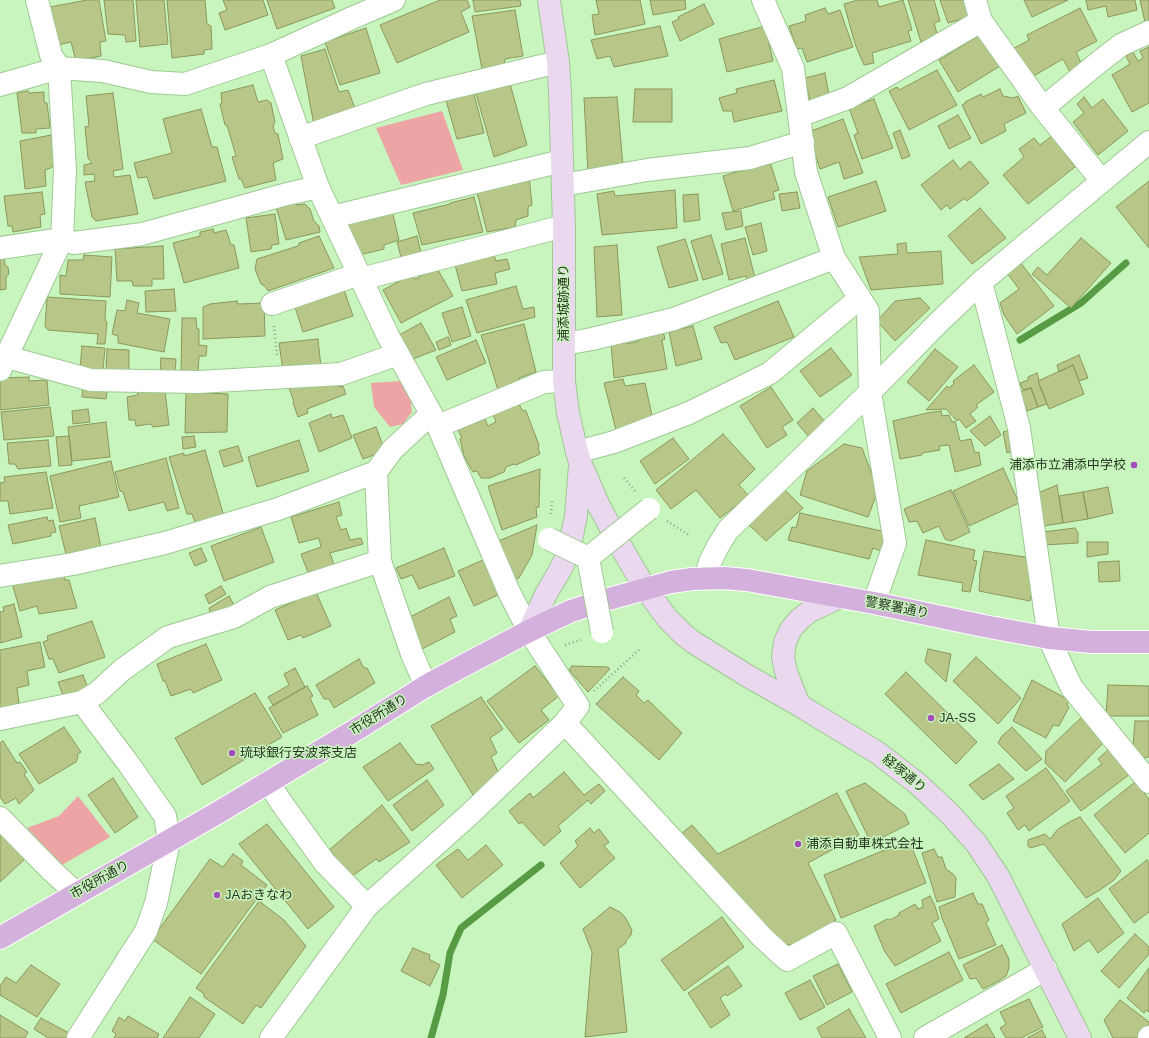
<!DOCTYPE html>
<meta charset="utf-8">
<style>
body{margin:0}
canvas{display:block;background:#c8f4bd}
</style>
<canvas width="1149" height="1038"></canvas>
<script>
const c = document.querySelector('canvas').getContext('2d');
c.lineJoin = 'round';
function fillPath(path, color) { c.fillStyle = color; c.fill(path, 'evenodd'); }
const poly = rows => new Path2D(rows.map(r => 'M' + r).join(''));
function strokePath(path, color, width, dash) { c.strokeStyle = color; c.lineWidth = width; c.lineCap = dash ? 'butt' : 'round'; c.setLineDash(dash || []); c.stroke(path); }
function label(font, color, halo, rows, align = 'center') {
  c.font = font + ' Arial,"Noto Sans JP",sans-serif'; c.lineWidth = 3; c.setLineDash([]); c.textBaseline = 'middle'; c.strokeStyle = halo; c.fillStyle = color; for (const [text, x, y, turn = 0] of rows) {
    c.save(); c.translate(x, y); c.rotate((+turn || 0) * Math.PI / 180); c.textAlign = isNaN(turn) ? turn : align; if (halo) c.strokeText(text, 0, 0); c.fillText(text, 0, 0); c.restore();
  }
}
fillPath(poly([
 [442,111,463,170,401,185,376,128],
 [400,381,414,400,411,404,412,412,403,424,390,427,374,407,371,383],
 [78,796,110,837,62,865,27,828,59,816]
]), '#eda4a4');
strokePath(poly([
 [1020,340,1081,303,1126,263],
 [431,1038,443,995,450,953,461,928,541,865]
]), '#589b45', 7);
const building = poly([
 [87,0,99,0,106,41,100,42,101,56,76,61,71,42,57,45,50,7,87,0],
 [104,0,133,0,136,41,126,42,125,35,108,34,104,0],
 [136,0,164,0,168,44,140,47,136,0],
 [167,0,205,0,207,24,211,26,212,49,204,50,204,54,172,58,167,0],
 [223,0,263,0,268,15,225,30,219,13,227,10,223,0],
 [267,0,332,0,335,8,277,29,267,0],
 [440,0,467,0,470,7,461,12,469,32,397,63,380,25,440,0],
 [473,0,520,0,521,6,475,12,473,0],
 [596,0,640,0,645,24,595,35,592,15,599,14,596,0],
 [650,0,685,0,686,9,653,15,650,0],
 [858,0,877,0,879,7,903,0,912,30,908,31,911,41,872,53,874,63,864,65,855,44,844,4,858,0],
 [908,0,934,0,940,21,934,23,938,37,921,42,908,0],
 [940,0,967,0,972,16,948,23,940,0],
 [1024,0,1068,0,1032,17,1024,0],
 [1086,0,1135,0,1137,10,1108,17,1106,6,1088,10,1086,0],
 [1140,0,1149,0,1149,21,1145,22,1140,0],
 [704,4,714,24,680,41,672,22,679,19,678,17,704,4],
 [825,8,828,14,840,10,853,47,807,62,802,48,797,49,789,26,806,21,805,15,825,8],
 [1080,8,1097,41,1076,52,1084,69,1073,78,1063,59,1030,78,1011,50,1029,40,1027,35,1080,8],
 [515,10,523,56,505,59,504,66,482,69,472,16,515,10],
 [660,26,668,56,614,67,610,56,597,59,591,40,660,26],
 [765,26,773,61,727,72,719,39,765,26],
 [366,28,380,73,340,85,325,42,366,28],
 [982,34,1000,66,958,92,939,60,982,34],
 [1149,47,1149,103,1132,112,1112,75,1130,64,1126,56,1133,52,1138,61,1143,58,1140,51,1149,47],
 [325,49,339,92,348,90,355,108,314,125,301,56,325,49],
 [937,70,957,105,909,130,889,91,897,87,899,90,937,70],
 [825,73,830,101,811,105,805,78,825,73],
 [509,80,527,145,494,157,475,90,509,80],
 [774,80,782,111,734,122,732,111,723,111,719,98,737,93,736,89,774,80],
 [253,85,258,102,267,100,271,103,275,122,273,126,275,133,278,134,283,159,273,163,276,180,245,188,241,179,239,179,232,157,236,156,227,125,225,125,220,104,222,103,221,93,253,85],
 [635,89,672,89,672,122,633,122,635,89],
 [1000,89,1003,96,1013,98,1018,96,1026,113,1004,124,1006,131,981,144,962,105,966,103,965,102,981,94,983,97,1000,89],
 [473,90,484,133,457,139,445,97,473,90],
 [28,91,29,93,44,92,44,102,47,103,50,128,36,129,36,133,22,133,17,93,28,91],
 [113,93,123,169,113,171,114,177,130,175,138,214,96,221,92,217,85,182,95,181,94,174,84,175,84,165,92,163,88,158,85,127,89,126,86,96,113,93],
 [617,97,623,166,588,173,584,98,617,97],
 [1084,97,1092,108,1103,99,1128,131,1098,155,1073,122,1084,113,1077,104,1084,97],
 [874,99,893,148,862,159,854,135,858,133,849,108,874,99],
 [201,109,212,147,217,147,226,181,154,199,147,177,138,178,134,163,172,153,163,119,201,109],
 [958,115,971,138,949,149,938,126,958,115],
 [843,119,863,173,844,179,839,162,820,169,812,145,814,141,811,131,843,119],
 [900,130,910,156,902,159,893,133,900,130],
 [51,135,55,164,51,168,45,170,46,186,25,189,20,141,51,135],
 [1052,136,1075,167,1028,204,1003,175,1024,157,1019,149,1034,138,1040,145,1052,136],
 [953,160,960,169,970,161,989,183,967,201,965,198,950,209,947,205,941,210,921,185,953,160],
 [770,162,779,190,773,192,775,199,733,211,723,176,770,162],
 [529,176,532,205,528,207,528,216,516,220,515,227,487,232,476,188,529,176],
 [876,181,886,211,838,227,828,197,876,181],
 [1149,181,1149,248,1116,207,1149,181],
 [675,190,677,228,602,235,597,194,614,191,615,196,675,190],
 [42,192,45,214,40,215,41,227,13,232,12,226,8,226,4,196,42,192],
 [797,192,800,208,782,211,779,194,797,192],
 [698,194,700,220,684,222,683,195,698,194],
 [474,197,483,232,422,245,413,213,450,204,450,203,474,197],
 [295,202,296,205,305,204,310,209,314,221,319,226,320,232,286,240,276,207,295,202],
 [391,206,399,240,384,245,384,249,355,256,346,218,391,206],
 [980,208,1006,238,972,264,948,236,980,208],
 [741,211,743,226,726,230,722,213,741,211],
 [275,214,279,244,272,245,271,249,251,252,246,218,275,214],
 [761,223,767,251,753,255,745,227,761,223],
 [213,229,214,233,226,230,231,245,234,245,239,268,184,283,173,243,200,236,200,232,213,229],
 [711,235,723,274,703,280,691,241,711,235],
 [319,236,334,268,268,291,265,286,261,284,255,269,257,259,298,246,299,243,319,236],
 [417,236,422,256,402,261,397,242,417,236],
 [745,238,756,282,748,284,746,276,729,280,721,244,745,238],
 [1081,238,1111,263,1071,308,1032,274,1038,267,1047,275,1081,238],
 [685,239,698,280,669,288,657,247,685,239],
 [906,243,907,253,941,251,943,284,871,290,859,257,898,254,897,244,906,243],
 [617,245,622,315,597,317,594,247,617,245],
 [163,246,164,279,152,279,152,286,133,286,132,281,117,281,115,249,163,246],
 [493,252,496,261,507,259,510,269,495,273,497,284,462,291,454,261,493,252],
 [84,255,112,257,110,297,60,294,60,275,66,276,68,260,83,260,84,255],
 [4,256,5,265,8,267,9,274,6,277,6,289,0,290,0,257,4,256],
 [1020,262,1054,306,1017,334,1004,315,1000,303,1019,289,1007,273,1020,262],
 [438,270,453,296,401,323,383,290,409,276,416,279,424,274,438,270],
 [342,284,353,316,303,332,293,301,342,284],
 [516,286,523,309,534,307,535,317,477,333,466,300,516,286],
 [174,289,176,311,146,312,145,291,174,289],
 [47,297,106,301,105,320,107,322,105,344,97,344,98,334,48,330,45,326,47,297],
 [920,298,930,308,895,341,877,321,895,301,920,298],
 [127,300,139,303,137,313,170,319,164,352,118,343,118,336,112,334,117,310,125,311,127,300],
 [237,301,238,304,264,303,265,336,203,339,203,307,210,304,237,301],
 [778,301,794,337,735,360,727,342,721,343,714,327,778,301],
 [462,307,471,336,452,342,442,313,462,307],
 [182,318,196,318,197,329,199,329,199,345,207,346,206,356,199,356,198,374,181,373,182,318],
 [421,323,436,350,413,359,399,335,421,323],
 [524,324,536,372,519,378,521,384,498,390,481,335,524,324],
 [693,326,702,359,676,366,669,332,693,326],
 [663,331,665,339,662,340,667,369,614,378,611,344,627,341,627,344,639,341,639,337,663,331],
 [448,337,451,345,439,350,436,342,448,337],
 [318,339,321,367,283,371,279,343,318,339],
 [476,340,486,363,447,380,436,357,476,340],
 [82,346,105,348,103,371,80,369,82,346],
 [831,348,852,375,820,397,800,371,831,348],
 [107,349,129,350,129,371,106,371,107,349],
 [935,349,958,367,929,401,907,382,935,349],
 [1079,355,1088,378,1079,381,1073,365,1059,372,1057,365,1079,355],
 [161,358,176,359,175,374,160,373,161,358],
 [974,365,994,392,976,405,978,407,970,414,976,421,966,428,959,419,957,421,946,409,926,410,947,386,949,388,954,383,953,381,974,365],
 [1073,365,1084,394,1049,409,1038,381,1073,365],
 [1037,373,1039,380,1038,381,1047,404,1038,407,1031,388,1023,390,1020,383,1028,380,1028,377,1037,373],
 [29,377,29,381,47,380,49,405,0,410,0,381,1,378,29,377],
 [623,379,625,386,645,383,653,420,616,430,604,383,623,379],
 [83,384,108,386,106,399,82,397,83,384],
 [338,384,339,387,343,386,346,394,307,409,308,413,298,417,293,403,294,402,289,388,338,384],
 [771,387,793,420,782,427,787,435,767,448,740,406,771,387],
 [1031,388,1038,407,1027,411,1020,392,1031,388],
 [153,390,165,391,169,425,153,427,151,424,136,426,135,420,129,420,127,397,138,395,137,392,153,390],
 [186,392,228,394,227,432,185,433,186,392],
 [519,404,522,410,526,411,539,445,538,448,540,454,516,465,514,464,506,467,504,472,490,478,481,478,477,471,473,472,464,456,460,439,462,438,458,430,485,419,488,426,496,422,493,414,519,404],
 [50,407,54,436,4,440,1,412,50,407],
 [813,408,826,423,810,438,797,423,813,408],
 [88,409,90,422,73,424,72,411,88,409],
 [941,411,942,416,949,415,952,422,955,421,960,441,971,439,975,453,979,452,981,465,955,472,949,445,939,446,940,450,922,453,922,455,900,459,893,421,927,413,941,411],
 [331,414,332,418,343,415,352,438,319,452,309,423,331,414],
 [990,416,1001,435,985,446,970,431,990,416],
 [106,422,110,457,72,461,68,427,106,422],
 [376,427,385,451,363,459,353,435,376,427],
 [1014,429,1018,449,1007,453,1003,432,1014,429],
 [723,434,755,469,739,485,749,496,720,518,696,490,671,509,656,490,723,434],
 [69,436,72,465,59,466,56,437,69,436],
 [194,436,196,447,183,449,182,437,194,436],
 [673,438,689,459,655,484,640,461,673,438],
 [48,440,51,466,18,469,15,464,9,464,7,443,48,440],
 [299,440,309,471,257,487,248,457,299,440],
 [844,444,862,448,877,488,877,493,868,517,800,495,807,471,844,444],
 [238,446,243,461,224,467,219,451,238,446],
 [205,450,224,517,196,525,192,514,187,514,169,457,184,453,184,456,205,450],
 [166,458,179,508,167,511,164,502,129,511,123,492,120,491,115,472,166,458],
 [111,461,119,497,79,506,81,518,60,522,50,476,111,461],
 [1003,468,1019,503,969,526,953,491,1003,468],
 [540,469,539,507,536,508,537,517,502,530,488,486,540,469],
 [46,472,53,508,10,514,8,501,0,501,0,483,5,482,4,477,46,472],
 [1057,485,1063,523,1043,526,1038,493,1057,485],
 [1108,487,1113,513,1088,519,1083,492,1108,487],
 [784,489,803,508,766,541,748,524,784,489],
 [951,490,970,532,951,541,945,539,939,526,923,533,917,521,909,522,904,509,951,490],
 [1083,492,1088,519,1063,523,1059,496,1083,492],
 [339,502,342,515,336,517,341,530,346,528,350,540,361,538,363,544,330,553,335,568,309,575,301,554,321,547,319,538,299,543,291,517,339,502],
 [800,513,886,532,881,551,873,548,869,559,788,540,792,527,796,528,800,513],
 [47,517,48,521,53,520,56,532,51,533,51,536,13,544,8,525,47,517],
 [95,518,101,547,66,554,59,526,95,518],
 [537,525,532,555,519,578,512,581,496,542,537,525],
 [261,527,274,562,224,581,211,546,261,527],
 [1075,528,1078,533,1078,543,1044,545,1043,532,1075,528],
 [926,540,975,550,973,560,977,561,970,592,962,591,963,583,918,575,926,540],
 [1087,542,1108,542,1108,554,1087,557,1087,542],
 [201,548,207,561,195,566,189,553,201,548],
 [444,548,455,576,419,589,412,575,401,579,396,568,444,548],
 [984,551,1032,558,1029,576,1035,577,1030,601,979,591,980,577,979,577,984,551],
 [483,560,498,595,474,606,458,571,483,560],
 [1119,561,1120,581,1099,582,1098,562,1119,561],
 [64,574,65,580,69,580,77,608,39,614,37,606,20,611,12,583,64,574],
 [221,586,226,594,209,604,205,595,221,586],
 [316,592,331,626,303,638,301,635,288,640,275,610,316,592],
 [229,596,235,607,212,619,209,608,229,596],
 [449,597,457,616,450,619,455,632,420,650,404,620,449,597],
 [14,604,22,637,0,643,0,612,4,611,3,607,14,604],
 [92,621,105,657,59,673,53,659,49,659,43,642,48,640,47,636,92,621],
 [40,642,45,667,27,671,29,685,17,688,19,703,0,708,0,650,40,642],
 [206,644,222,680,193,693,191,689,171,696,165,681,163,681,157,664,206,644],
 [928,649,951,654,946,682,925,662,928,649],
 [976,657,1021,698,998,724,953,681,976,657],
 [359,659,364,668,367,668,375,683,334,708,329,699,324,699,316,685,359,659],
 [535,666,559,696,541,710,549,720,519,743,487,701,535,666],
 [572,666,608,667,610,669,588,692,569,670,572,666],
 [295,668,305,687,273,705,268,697,289,685,284,674,295,668],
 [906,672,977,742,956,764,885,694,906,672],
 [83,675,89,691,64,698,58,682,83,675],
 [623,677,639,691,636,695,644,703,648,700,682,733,659,760,596,704,623,677],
 [1032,680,1069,700,1067,705,1069,707,1059,726,1053,725,1046,738,1013,721,1032,680],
 [1108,685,1149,686,1149,716,1106,716,1108,685],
 [307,686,313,696,310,698,318,715,283,733,269,708,307,686],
 [255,693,282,737,202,785,175,738,255,693],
 [481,697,503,729,490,738,497,753,491,757,499,774,473,795,431,726,481,697],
 [1082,717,1105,741,1065,782,1045,763,1046,751,1082,717],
 [1135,721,1149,721,1149,757,1141,758,1133,746,1135,721],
 [64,727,81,752,77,755,78,757,76,762,39,784,19,754,64,727],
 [1012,727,1042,759,1026,771,998,743,1002,736,1012,727],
 [3,741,17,763,20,762,27,772,24,774,34,790,19,804,16,798,5,804,0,797,0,743,3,741],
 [400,743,416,764,422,765,429,762,434,769,388,801,363,767,400,743],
 [1109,749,1130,774,1081,811,1066,791,1102,764,1098,759,1109,749],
 [999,764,1014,779,983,800,969,785,999,764],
 [1046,768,1070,801,1029,831,1025,825,1018,830,1007,813,1014,808,1006,796,1046,768],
 [564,772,584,795,599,784,605,791,591,804,588,800,558,826,561,831,544,846,522,822,519,824,509,811,530,793,533,798,564,772],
 [113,778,138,817,115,833,88,795,113,778],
 [427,780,444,805,412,831,393,805,427,780],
 [1135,782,1149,799,1149,833,1125,853,1094,815,1135,782],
 [865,783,905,814,909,824,871,843,846,791,865,783],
 [837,793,859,835,808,863,836,920,797,946,778,943,681,834,692,825,718,854,837,793],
 [382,805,410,842,379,862,376,859,351,877,329,850,382,805],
 [1080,817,1121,871,1114,880,1100,890,1086,898,1044,844,1030,848,1028,846,1028,840,1045,834,1050,839,1058,829,1071,821,1080,817],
 [267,824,334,907,308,929,239,844,267,824],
 [0,828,26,858,0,882,0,828],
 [590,828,594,833,599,829,609,842,604,846,615,858,580,888,560,863,578,846,575,841,590,828],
 [909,840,926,883,841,918,824,875,909,840],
 [486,845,503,865,462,898,436,865,458,849,468,860,486,845],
 [934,849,938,857,942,857,946,869,953,874,956,878,955,897,937,902,922,853,934,849],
 [233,854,243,861,241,865,267,885,201,974,152,939,210,859,223,867,233,854],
 [1147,860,1149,863,1149,912,1134,923,1109,889,1147,860],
 [973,893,978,904,982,904,989,920,986,923,996,945,959,959,942,918,939,907,973,893],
 [930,896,935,906,939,919,932,923,941,941,895,966,885,952,874,926,887,919,890,920,899,915,899,913,915,904,918,909,923,907,922,900,930,896],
 [1098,898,1124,933,1098,953,1089,940,1074,951,1062,924,1098,898],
 [259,901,284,920,306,946,261,1008,256,1005,243,1024,204,997,204,994,196,988,259,901],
 [610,907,620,912,625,917,632,930,631,935,626,941,626,943,618,949,627,1032,585,1037,592,952,583,929,610,907],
 [722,917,744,947,684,991,661,960,722,917],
 [1135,934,1149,947,1149,954,1119,988,1101,971,1135,934],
 [1002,945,1009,959,1009,968,1006,976,999,981,983,989,976,978,970,979,963,965,1002,945],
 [413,948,430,955,429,959,440,965,430,986,401,971,413,948],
 [949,952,963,980,901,1013,886,984,949,952],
 [838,964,852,992,827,1005,813,976,838,964],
 [31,965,60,984,37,1017,0,995,0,986,6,977,16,983,31,965],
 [728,966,742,986,727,996,725,994,720,998,730,1015,711,1028,688,993,728,966],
 [1149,968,1149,1012,1146,1010,1144,1013,1127,998,1149,968],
 [810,980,825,1007,800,1020,785,993,810,980],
 [190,997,215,1014,199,1038,163,1038,190,997],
 [1029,999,1043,1027,1021,1038,1006,1038,1000,1028,1006,1024,1000,1012,1029,999],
 [1120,1000,1149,1022,1149,1027,1140,1038,1113,1038,1104,1020,1120,1000],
 [849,1009,866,1038,822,1038,817,1028,849,1009],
 [0,1015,28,1032,25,1038,0,1038,0,1015],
 [128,1016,159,1034,157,1038,114,1038,116,1034,112,1031,119,1017,125,1021,128,1016],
 [41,1018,69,1033,66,1038,48,1038,34,1029,41,1018],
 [987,1024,995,1038,964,1038,987,1024],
 [1042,1030,1046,1038,1027,1038,1042,1030]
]);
fillPath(building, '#b8c788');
strokePath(building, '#8a985b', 1);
const street = poly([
 [394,0,352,18,271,55,318,187,388,336,438,426,509,592,529,631,578,706,565,723,763,938,787,960,836,933,890,1038],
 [763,0,793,68,806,172,834,258,868,311,870,392,895,543,874,603],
 [975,0,981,21,1043,108,1099,62,1121,45,1149,32],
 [0,85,59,68,103,71,151,82,185,84,271,55],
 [1043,108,1102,181],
 [799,116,848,98,981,21],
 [300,138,426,94,558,62],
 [563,185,647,170,750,158,803,142],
 [332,217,562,161],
 [0,248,62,239,65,170,59,68,51,55,37,0],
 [361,279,564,226],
 [981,282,1019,428,1049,638,1064,671,1072,688,1149,782],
 [272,304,359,274],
 [564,344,592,339,674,319,834,258],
 [7,357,91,380,198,382,341,374,398,354],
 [0,370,62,239,74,243,142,234,287,194,318,187],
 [438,426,544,382,564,381],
 [577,452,614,442,689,413,770,373,860,298],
 [380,561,412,654,426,686],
 [0,576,73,564,165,543,278,509,376,472],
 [705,578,710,562,718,546,728,530,870,392,940,321,981,282,1149,142],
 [0,719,82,702,97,693,122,670,168,637,234,617,270,597,380,561,376,472,393,449,431,414],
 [268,782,283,805,325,863,367,906],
 [0,818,51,870,76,893],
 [78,1038,146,931,156,903,169,841,165,816,128,763,82,702],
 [271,1038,367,906,470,814,565,723],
 [925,1038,1046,969],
 [1149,1038,1149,1037]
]);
const secondary = poly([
 [549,0,558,62,560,93,564,226,564,381,568,413,577,452,580,462,599,506,620,545,645,588,667,618,684,635,693,642,746,675,799,705,878,753,918,784,950,814,976,843,998,876,1080,1038],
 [529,631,546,594,559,572,568,554,576,516,580,465],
 [799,705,786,672,783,657,785,642,791,629,800,619,810,611,840,597]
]);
const primary = poly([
 [0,938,219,812,349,734,426,686,459,668,529,631,571,611,605,600,671,582,692,579,724,578,747,580,874,603,984,626,1049,638,1092,642,1149,642]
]);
strokePath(street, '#9fc994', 24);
strokePath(secondary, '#9fc994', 24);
strokePath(primary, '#fff', 24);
strokePath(poly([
 [274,326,277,355],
 [624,478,635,491],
 [551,514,552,501],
 [667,521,689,535],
 [565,645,581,640],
 [594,691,641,648]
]), '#88a980', 2.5, [1, 3]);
strokePath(street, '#fff', 22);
strokePath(secondary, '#e9d8ee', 22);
strokePath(primary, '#d4b0dd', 22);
const streetBridge = poly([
 [549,539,588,558,649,509],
 [588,558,602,632]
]);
strokePath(streetBridge, '#9fc994', 24, []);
strokePath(streetBridge, '#fff', 22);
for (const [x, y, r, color] of [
 [1134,465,4,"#a44dba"],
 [931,718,4,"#a44dba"],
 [232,753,4,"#a44dba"],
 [798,844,4,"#a44dba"],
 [217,895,4,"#a44dba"]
]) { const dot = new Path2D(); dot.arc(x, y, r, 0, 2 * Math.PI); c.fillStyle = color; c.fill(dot); strokePath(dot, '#c8f4bd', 1.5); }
label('13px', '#263621', '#c8f4bd', [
 ["浦添城跡通り",564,303,-90],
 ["警察署通り",897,608,11],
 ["市役所通り",379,715,-32],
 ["経塚通り",904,774,39],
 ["市役所通り",100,880,-29]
]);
label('13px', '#263621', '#c8f4bd', [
 ["浦添市立浦添中学校",1126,465,"right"],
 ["JA-SS",939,718],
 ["琉球銀行安波茶支店",240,753],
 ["浦添自動車株式会社",806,844],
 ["JAおきなわ",225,895]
], 'left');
</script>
